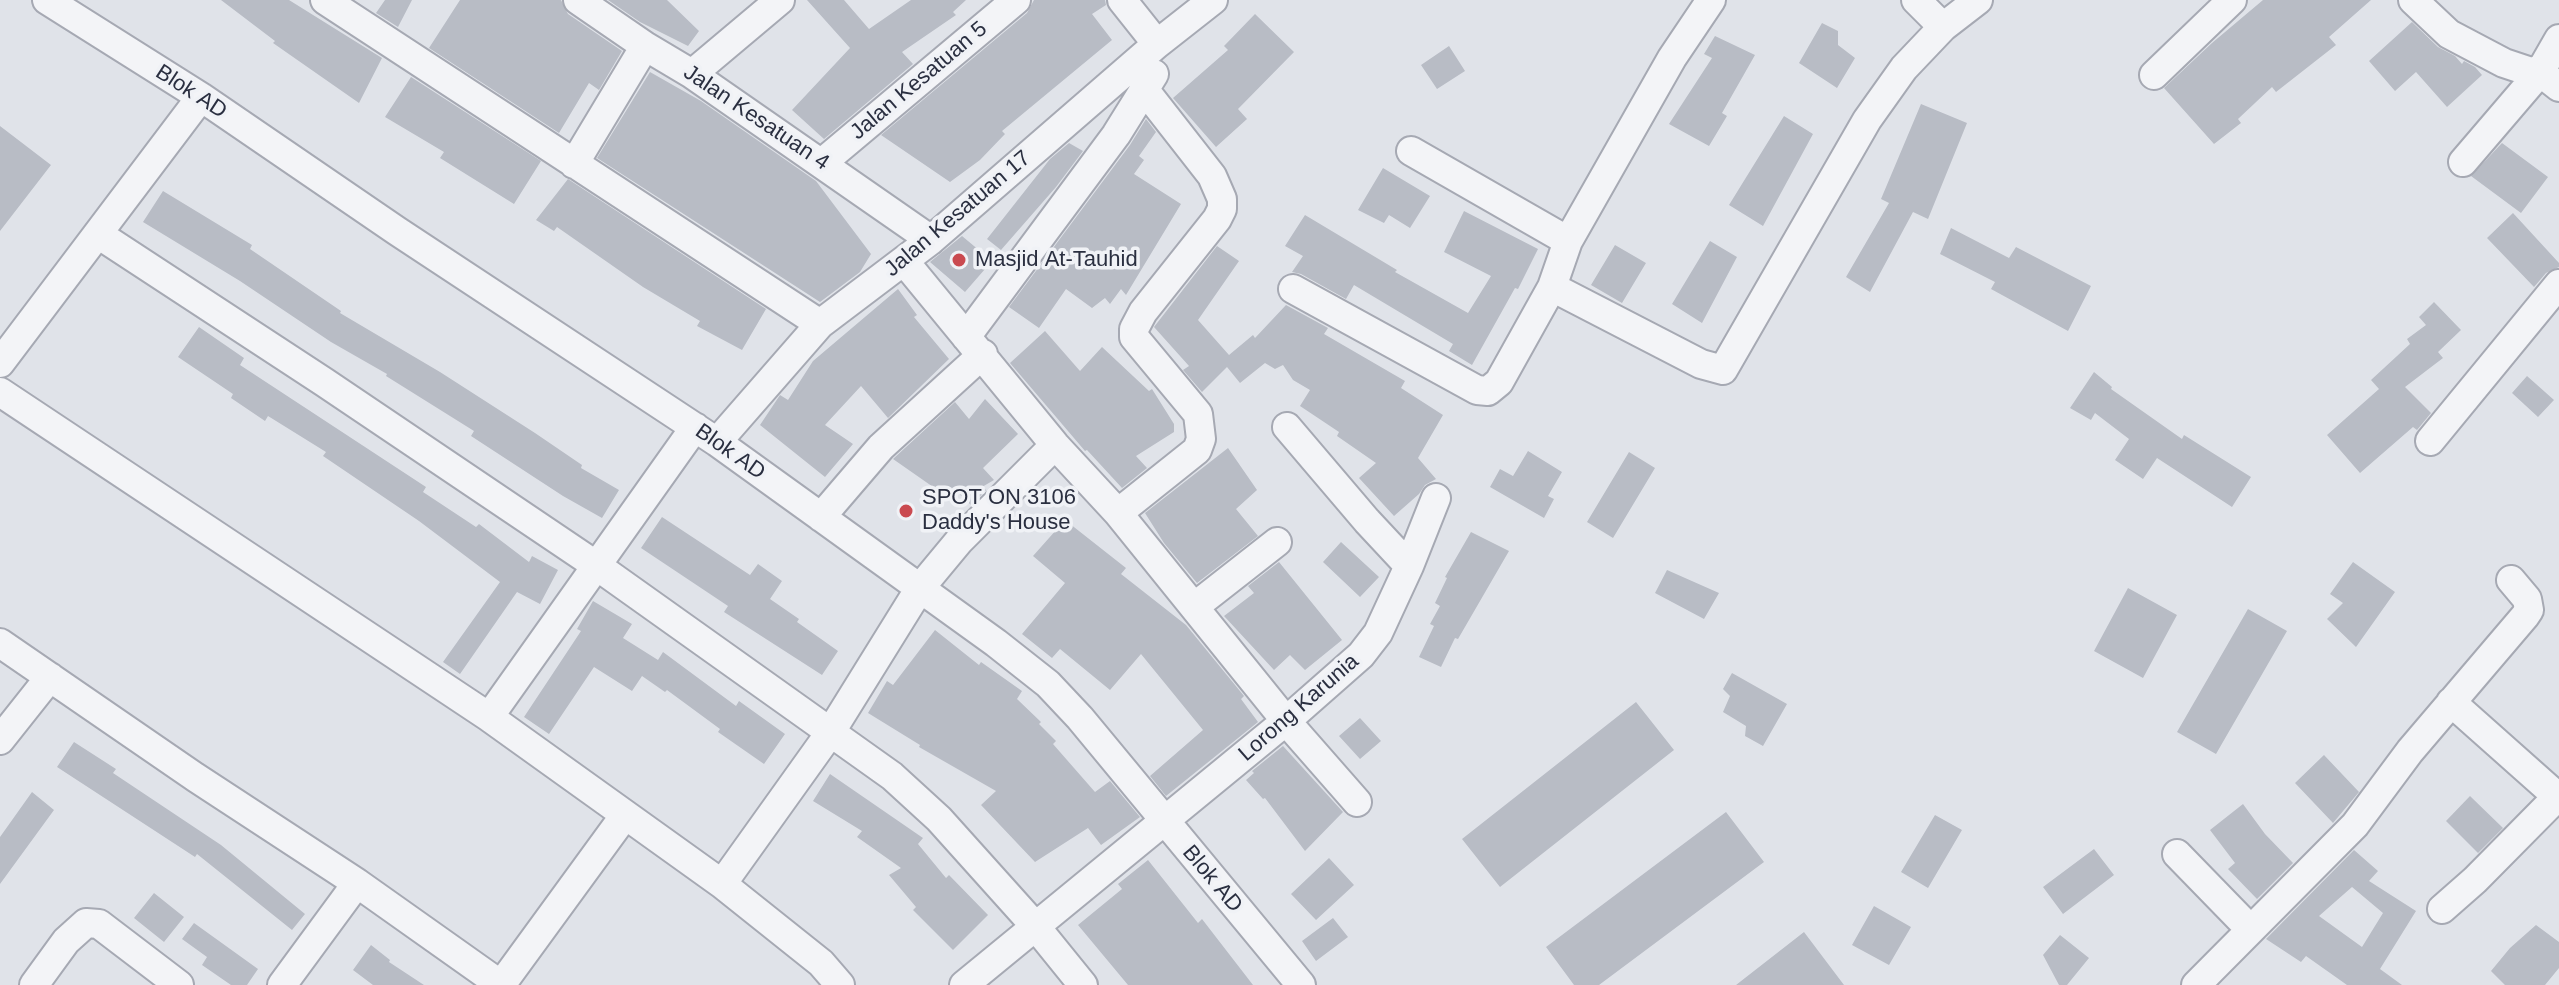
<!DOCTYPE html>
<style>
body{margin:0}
canvas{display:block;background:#e0e3e9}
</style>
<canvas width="2559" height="985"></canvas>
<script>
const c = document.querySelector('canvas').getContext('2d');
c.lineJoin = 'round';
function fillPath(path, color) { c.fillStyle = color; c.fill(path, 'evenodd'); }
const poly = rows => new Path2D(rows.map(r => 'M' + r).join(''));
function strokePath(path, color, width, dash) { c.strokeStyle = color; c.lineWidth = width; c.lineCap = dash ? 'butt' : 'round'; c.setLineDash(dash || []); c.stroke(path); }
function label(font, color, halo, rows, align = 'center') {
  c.font = font + ' Helvetica,sans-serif'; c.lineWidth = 7; c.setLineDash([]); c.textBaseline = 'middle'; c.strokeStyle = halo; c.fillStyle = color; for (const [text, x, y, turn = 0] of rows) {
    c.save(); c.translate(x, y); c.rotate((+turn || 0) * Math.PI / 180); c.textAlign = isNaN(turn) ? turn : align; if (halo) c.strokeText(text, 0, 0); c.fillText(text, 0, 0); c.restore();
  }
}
fillPath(poly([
 [221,0,289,0,382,58,359,103,273,43,275,41],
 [385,0,412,0,398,27,376,13],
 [460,0,561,0,568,14,622,51,599,90,589,83,559,133,429,48],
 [608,0,667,0,699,31,688,46,640,22],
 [807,0,844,0,869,29,911,0,966,0,953,12,956,15,902,52,913,64,824,139,792,110,850,48],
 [1034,0,1105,0,1106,5,1092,14,1112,40,1002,131,1005,134,980,160,950,182,881,135,1027,13],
 [2263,0,2371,0,2329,37,2336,45,2276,92,2272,87,2238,119,2241,123,2214,144,2164,88,2212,43],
 [1255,14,1294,52,1238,109,1247,119,1216,147,1173,98,1228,50,1224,46],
 [2412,22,2438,47,2455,56,2462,64,2464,61,2475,67,2482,75,2447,107,2416,72,2395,91,2369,61],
 [1822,23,1838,31,1838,45,1855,58,1837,88,1799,63],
 [1715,36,1755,55,1722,113,1727,116,1709,146,1669,124,1712,58,1704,54],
 [1449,46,1465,71,1437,89,1421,65],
 [650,72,701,101,816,181,871,254,860,272,820,302,597,158],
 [411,77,541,161,514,204,440,158,444,152,385,117],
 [1921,104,1967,123,1928,219,1913,212,1870,292,1846,277,1889,203,1881,199],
 [1784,116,1813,134,1763,226,1729,205],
 [1146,119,1156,132,1139,156,1144,160,1134,174,1181,204,1126,295,1121,289,1110,304,1105,298,1092,308,1066,289,1039,328,1009,307,1130,145],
 [0,126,51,165,0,231],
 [1069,143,1083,151,1056,187,1001,250,987,239,1050,159],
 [2502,143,2548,177,2521,213,2471,176],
 [1383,168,1430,196,1410,228,1389,215,1384,223,1358,210],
 [568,179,766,309,742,350,697,326,700,321,643,287,557,227,554,231,536,220],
 [163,191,252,245,250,249,341,311,340,313,440,372,535,433,582,465,581,468,619,490,602,518,563,496,471,436,474,431,386,376,387,374,331,342,240,281,143,222],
 [1464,211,1538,249,1518,289,1515,288,1472,365,1449,351,1453,344,1354,285,1346,299,1301,274,1292,272,1303,256,1285,246,1305,215,1397,270,1395,272,1468,313,1491,276,1444,252],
 [2513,213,2559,263,2559,267,2546,273,2534,287,2487,238],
 [1951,228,2009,258,2016,247,2091,286,2068,331,1991,289,1995,282,1940,254],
 [962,236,992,261,965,292,930,262],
 [1710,241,1737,257,1702,323,1672,304],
 [1615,245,1646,263,1622,303,1591,285],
 [1217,246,1239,261,1198,320,1229,355,1253,335,1255,338,1286,305,1328,328,1324,334,1405,381,1401,388,1443,415,1418,458,1436,479,1425,485,1419,494,1394,516,1359,478,1376,463,1337,436,1339,432,1300,406,1310,390,1293,380,1283,365,1275,369,1265,363,1240,383,1227,367,1202,392,1183,370,1189,366,1154,327],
 [898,289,917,315,914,317,949,359,888,418,861,386,825,425,853,444,825,477,760,425,780,395,788,400,813,361],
 [2434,302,2461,330,2438,352,2443,358,2405,387,2431,413,2417,430,2413,427,2360,473,2327,435,2379,389,2371,380,2410,344,2407,339,2426,325,2419,317],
 [199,327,244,358,240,365,426,487,423,492,476,527,479,524,529,562,532,556,558,570,540,604,517,592,460,674,443,662,500,582,419,521,323,456,326,452,268,416,265,421,231,398,233,394,178,357],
 [1045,331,1080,371,1102,347,1149,391,1152,389,1174,424,1174,432,1136,456,1147,468,1122,488,1087,450,1085,451,1010,363],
 [2094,372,2112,387,2111,389,2182,439,2184,435,2251,477,2232,507,2157,458,2143,479,2115,460,2129,439,2095,413,2091,420,2070,408],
 [2527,376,2554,400,2538,417,2512,393],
 [985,399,1018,434,983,468,994,480,982,487,986,490,971,505,954,489,946,496,893,459,955,402,969,419],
 [1228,448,1257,490,1236,509,1258,536,1197,583,1164,543,1145,513],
 [1528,451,1562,472,1548,496,1554,499,1544,518,1490,487,1500,469,1513,476],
 [1629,452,1655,468,1613,538,1587,522],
 [662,517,750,575,758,564,782,581,770,599,799,619,797,622,838,651,822,675,724,612,728,606,641,548],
 [1065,520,1126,568,1121,574,1186,625,1244,696,1241,699,1258,722,1166,796,1150,776,1203,730,1141,654,1110,690,1060,649,1052,658,1022,634,1065,583,1033,556],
 [1471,532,1509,551,1458,639,1455,638,1441,667,1419,657,1434,626,1430,624,1440,606,1435,603,1447,578,1445,577],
 [1341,542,1379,577,1360,597,1323,562],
 [1279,562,1342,640,1305,670,1290,655,1274,670,1224,616,1254,593,1248,586],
 [2353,562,2395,592,2356,647,2327,619,2343,603,2330,594],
 [1667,570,1719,593,1704,619,1655,593],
 [2128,588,2177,615,2143,678,2094,651],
 [593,601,632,624,623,638,658,660,663,652,736,706,739,701,785,734,764,764,718,732,720,729,667,690,665,692,642,676,632,691,594,667,549,734,524,717,581,631,577,629],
 [2248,609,2287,631,2216,754,2177,732],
 [935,630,979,665,981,662,1022,691,1017,699,1041,722,1039,724,1056,741,1053,744,1095,792,1110,781,1140,817,1101,845,1088,828,1035,862,981,805,996,791,919,747,920,745,868,713,887,681,893,685],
 [1732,673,1787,704,1763,746,1745,736,1746,726,1723,712,1730,696,1723,689],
 [1636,702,1674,750,1500,887,1462,839],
 [1360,718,1381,741,1360,759,1339,736],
 [74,742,116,769,113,773,221,845,305,914,292,930,197,854,195,857,57,767],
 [1283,746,1343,812,1305,851,1265,798,1263,799,1246,780,1254,773,1252,771],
 [2324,755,2359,792,2333,823,2295,783],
 [830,774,923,838,918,844,946,878,949,875,988,915,953,950,913,910,916,907,889,875,901,868,857,837,862,831,813,801],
 [32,792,54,810,0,884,0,837],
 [2470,796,2503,828,2478,853,2446,821],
 [2243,804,2265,834,2293,863,2257,899,2228,869,2235,863,2210,830],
 [1726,812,1764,862,1599,985,1574,985,1546,947],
 [1935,815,1962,830,1928,888,1901,872],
 [2094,849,2114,875,2063,914,2043,887],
 [2354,850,2378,871,2369,881,2416,911,2380,969,2402,985,2347,985,2306,956,2301,962,2266,939],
 [2352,887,2383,913,2362,947,2319,916],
 [1329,858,1354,885,1316,920,1291,894],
 [1148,860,1198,923,1202,919,1253,985,1128,985,1078,925,1122,889,1118,884],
 [154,893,184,917,164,942,134,918],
 [1874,906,1911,927,1889,965,1852,945],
 [1333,918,1348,937,1316,961,1302,941],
 [194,923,258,969,247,985,231,985,202,965,207,957,182,939],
 [2536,925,2559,942,2559,968,2545,985,2505,985,2491,971,2510,948],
 [1804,932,1844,985,1736,985],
 [2060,935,2089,958,2067,985,2059,985,2043,955],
 [371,945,390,960,389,962,424,985,373,985,353,970]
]), '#b8bcc5');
const minor = poly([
 [47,0,201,97,397,231,717,442,996,643,1048,684,1080,718,1301,985],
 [325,0,820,324],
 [578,0,645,46,692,74,931,240],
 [1122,0,1157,44],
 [1916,0,1943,27],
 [2413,0,2449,34,2504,63,2528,71,2540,72,2559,87],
 [692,74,780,0],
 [2154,75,2232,0],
 [1411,151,1568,241,1552,287],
 [823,162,1016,0],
 [2463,162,2540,72,2559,39],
 [574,164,645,46],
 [98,234,324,382,597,566,892,776,939,819,1036,927,1083,985],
 [1568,241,1672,58,1711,0],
 [904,261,1055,445,1118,513,1286,721,1357,802],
 [1293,289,1477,390,1488,391,1499,382,1552,287,1701,364,1723,370,1867,120,1904,68,1943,27,1978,0],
 [966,337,1116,135,1154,74],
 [0,363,201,97],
 [0,392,489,717],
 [695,427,489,717,722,884,830,733,920,588,959,541,1055,445],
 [2430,441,2559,284],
 [717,442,820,324,931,240,1157,44,1213,0],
 [1118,513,1197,450,1201,439,1198,414,1134,337,1134,329,1143,312,1217,219,1222,209,1222,199,1212,176,1144,89],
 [821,517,881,447,983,354],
 [1409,566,1436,498],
 [1194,607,1277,542],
 [0,643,195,777,357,883,501,985],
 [2451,702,2559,798],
 [0,740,50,677],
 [2177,854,2250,929],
 [722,884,821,963,840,985],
 [2442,909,2475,880,2557,797],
 [34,985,66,941,86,923,99,924,179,985],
 [282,985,357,883],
 [501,985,625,815],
 [964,985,1286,721,1361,655,1378,633,1409,566,1367,521,1287,427],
 [2196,985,2355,825,2410,751,2525,616,2529,610,2527,599,2511,580]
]);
strokePath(minor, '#a6a9b3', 32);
strokePath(minor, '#f3f4f7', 28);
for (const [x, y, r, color] of [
 [959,260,8,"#ca4a50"],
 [906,511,8,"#ca4a50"]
]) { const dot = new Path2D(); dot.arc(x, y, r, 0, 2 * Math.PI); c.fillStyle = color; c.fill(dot); strokePath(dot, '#f0f2f6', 3); }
label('22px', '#2a2f40', '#f0f2f6', [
 ["Jalan Kesatuan 5",919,81,-40],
 ["Blok AD",191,92,33],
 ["Jalan Kesatuan 4",756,118,34],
 ["Jalan Kesatuan 17",958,214,-40],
 ["Blok AD",730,452,35],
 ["Lorong Karunia",1299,708,-41],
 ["Blok AD",1212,879,50]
]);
label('22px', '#2a2f40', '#f0f2f6', [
 ["Masjid At-Tauhid",975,260],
 ["SPOT ON 3106",922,498],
 ["Daddy's House",922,523]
], 'left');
</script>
